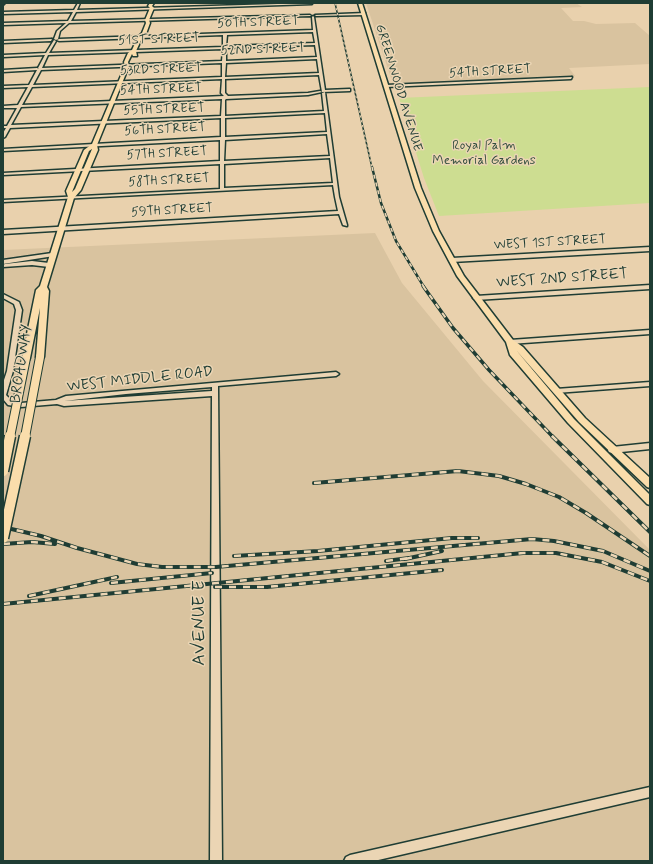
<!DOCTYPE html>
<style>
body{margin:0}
#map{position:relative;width:653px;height:864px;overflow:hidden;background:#e9d1ad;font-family:Mynerve,sans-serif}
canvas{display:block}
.frame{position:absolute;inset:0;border:4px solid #1f3d34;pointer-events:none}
</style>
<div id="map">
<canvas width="653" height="864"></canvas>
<div class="frame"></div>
</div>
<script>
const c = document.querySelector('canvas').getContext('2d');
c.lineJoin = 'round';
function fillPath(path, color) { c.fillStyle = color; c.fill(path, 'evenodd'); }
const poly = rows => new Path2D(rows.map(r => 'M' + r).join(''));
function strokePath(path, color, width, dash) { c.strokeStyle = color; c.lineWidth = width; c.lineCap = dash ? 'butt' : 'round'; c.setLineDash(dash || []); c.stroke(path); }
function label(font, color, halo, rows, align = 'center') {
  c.font = font + ' Mynerve,sans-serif'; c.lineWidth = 3; c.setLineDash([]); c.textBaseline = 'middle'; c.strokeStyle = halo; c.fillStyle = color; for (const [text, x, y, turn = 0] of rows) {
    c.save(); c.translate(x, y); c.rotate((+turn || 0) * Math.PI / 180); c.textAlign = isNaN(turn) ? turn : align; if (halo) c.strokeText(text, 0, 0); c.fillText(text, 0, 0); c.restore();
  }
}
fillPath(poly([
 [366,3,576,3,582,7,561,8,573,21,584,21,596,24,635,23,650,36,650,64,569,68,575,76,393,84],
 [375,233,402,283,483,381,650,550,650,861,3,861,3,250]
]), '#d9c39f');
fillPath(poly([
 [650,87,650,203,439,216,424,178,399,98]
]), '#cddd91');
const minor = poly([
 [3,3,5,3,3,5,3,3],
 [78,3,80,3,77,10,311,3,312,4,76,12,71,21,310,15,311,16,69,23,60,31,58,39,56,40,54,39,57,31,66,23,3,25,3,23,68,21,73,12,3,14,3,12,74,10,78,3],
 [365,13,364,15,316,16,315,15,365,13],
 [313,16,314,17,325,90,349,89,350,89,350,91,322,92,319,75,225,79,225,93,228,96,308,93,320,91,322,92,308,95,226,99,225,100,225,116,324,111,322,93,325,92,339,197,347,225,347,226,343,225,339,214,3,234,3,230,338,211,335,197,333,185,3,202,3,200,220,189,220,164,3,175,3,173,220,161,220,140,3,151,3,149,221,137,221,118,10,128,5,137,3,138,3,133,6,128,3,128,3,126,7,126,17,108,3,108,3,106,18,105,28,87,3,88,3,86,29,85,37,70,3,72,3,70,37,68,39,69,38,68,45,55,3,57,3,55,46,53,54,40,56,41,49,53,223,47,223,35,59,41,57,40,59,39,313,30,312,17,313,16],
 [313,32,315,43,226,46,227,35,313,32],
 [315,45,317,57,226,61,226,48,315,45],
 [223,49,222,61,42,68,48,55,223,49],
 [317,59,319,73,225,77,226,63,317,59],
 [222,63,222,77,33,85,41,70,222,63],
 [222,79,221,93,224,96,22,105,32,87,222,79],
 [222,99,221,116,11,125,21,107,222,99],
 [325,113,327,132,225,137,225,118,325,113],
 [327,134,330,156,224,161,225,140,327,134],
 [330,158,333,183,224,188,224,164,330,158],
 [52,39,51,41,3,43,3,41,52,39],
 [572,77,571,79,386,87,384,86,386,85,572,77],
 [650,247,650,251,452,262,449,260,452,258,650,247],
 [52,253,55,255,54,256,3,264,3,260,52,253],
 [32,261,49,263,52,265,49,267,32,265,3,267,3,265,5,264,32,261],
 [650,285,650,289,476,300,473,298,476,296,650,285],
 [3,294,19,302,22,310,13,371,6,395,12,401,21,403,56,400,66,396,336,372,339,374,336,376,218,386,222,861,210,861,212,396,64,406,57,404,21,407,8,405,3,399,3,383,7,371,16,310,14,304,3,298,3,294],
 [212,387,212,391,64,401,126,394,212,387],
 [650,330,650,334,510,344,507,342,510,340,650,330],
 [650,382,650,386,556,393,553,391,556,389,650,382],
 [650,443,650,449,612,453,609,452,608,450,609,448,612,447,650,443],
 [650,787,650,797,374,861,344,861,346,857,350,855,650,787]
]);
const major = poly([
 [150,3,154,3,152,6,154,8,149,20,150,23,146,34,142,38,136,51,137,56,133,56,132,54,128,62,129,66,97,145,98,150,81,190,74,198,47,287,49,291,44,357,40,360,36,357,40,308,30,358,29,360,23,360,22,358,36,290,40,286,68,197,66,191,84,150,92,144,125,66,124,62,128,53,132,50,138,37,142,33,146,23,145,20,150,8,148,6,150,3],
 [92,149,75,189,72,192,89,151,92,149],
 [358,3,362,3,421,188,439,231,464,276,513,340,523,347,585,418,650,478,650,488,647,487,579,422,516,350,574,419,650,495,650,505,647,504,568,423,510,355,506,342,457,276,433,231,415,188,358,3]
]);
strokePath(minor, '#1f3d34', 3);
strokePath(major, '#1f3d34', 3);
fillPath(minor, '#ebd5b4');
fillPath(major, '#faddab');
const railFar3 = poly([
 [335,3,372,168]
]);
const railFar2 = poly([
 [372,167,381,203,396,241,424,287]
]);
const railFar1 = poly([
 [423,286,453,328,489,370,553,437]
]);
const rail = poly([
 [552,436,650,532],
 [314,483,458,471,499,476,526,484,559,497,586,513,650,556],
 [3,527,41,536,77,548,137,564,162,567,216,567,532,539,554,541,603,551,650,571],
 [3,544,32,542,55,544],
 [234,556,318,551,452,538,478,538],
 [405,559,442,551],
 [386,561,409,558],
 [111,583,212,573],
 [215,587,267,587,442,570],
 [29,596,117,577],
 [3,604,523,553,556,553,602,562,650,581]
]);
strokePath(railFar3, '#1f3d34', 1.5);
strokePath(railFar2, '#1f3d34', 2.5);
strokePath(railFar1, '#1f3d34', 3.5);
strokePath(rail, '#1f3d34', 4);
strokePath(railFar3, '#ebd5b4', 1, [2.5]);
strokePath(railFar2, '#ebd5b4', 1.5, [4]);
strokePath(railFar1, '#ebd5b4', 2, [5.5]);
strokePath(rail, '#ebd5b4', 2.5, [7]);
const majorBridgeFar1 = poly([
 [10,437,26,358],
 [25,437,40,357]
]);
const majorBridge = poly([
 [3,471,10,436],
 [3,538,25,436]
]);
strokePath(majorBridgeFar1, '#1f3d34', 10, []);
strokePath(majorBridge, '#1f3d34', 13, []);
strokePath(majorBridgeFar1, '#faddab', 8);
strokePath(majorBridge, '#faddab', 10);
label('13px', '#1f3d34', '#ebd5b4', [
 ["50TH STREET",258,23,-2],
 ["51ST STREET",159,40,-2],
 ["52ND STREET",263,50,-2],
 ["53RD STREET",161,70,-2],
 ["54TH STREET",490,72,-3],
 ["GREENWOOD AVENUE",398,88,73],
 ["54TH STREET",161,90,-2],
 ["55TH STREET",164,110,-2],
 ["56TH STREET",165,130,-3],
 ["57TH STREET",167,154,-3],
 ["58TH STREET",169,181,-3],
 ["59TH STREET",172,211,-3],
 ["WEST 1ST STREET",550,243,-3]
]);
label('13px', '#304d3d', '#ebd5b4', [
 ["Royal Palm",484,146],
 ["Memorial Gardens",484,161]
]);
label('15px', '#1f3d34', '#ebd5b4', [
 ["WEST 2ND STREET",562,279,-4],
 ["BROADWAY",22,364,-82],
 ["WEST MIDDLE ROAD",140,380,-6]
]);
label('18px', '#1f3d34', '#ebd5b4', [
 ["AVENUE E",200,623,-90]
]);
</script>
